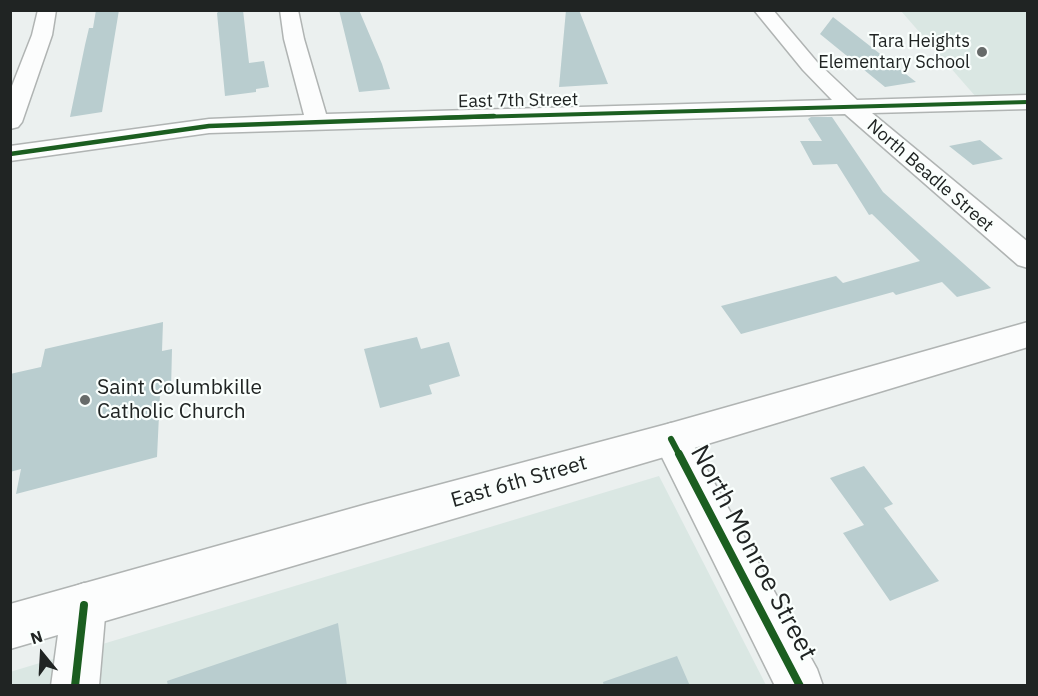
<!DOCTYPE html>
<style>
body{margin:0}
#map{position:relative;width:1038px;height:696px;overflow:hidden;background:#ebf0ef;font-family:"IBM Plex Sans",sans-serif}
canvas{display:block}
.frame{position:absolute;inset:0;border:12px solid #202423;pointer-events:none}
.north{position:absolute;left:12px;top:624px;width:60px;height:60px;-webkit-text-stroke:4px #fafffd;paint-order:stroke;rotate:342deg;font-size:16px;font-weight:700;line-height:24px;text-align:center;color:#202423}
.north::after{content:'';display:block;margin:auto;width:21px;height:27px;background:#202423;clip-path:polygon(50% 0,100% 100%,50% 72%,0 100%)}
</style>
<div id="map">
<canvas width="1038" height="696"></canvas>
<div class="frame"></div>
<div class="north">N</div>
</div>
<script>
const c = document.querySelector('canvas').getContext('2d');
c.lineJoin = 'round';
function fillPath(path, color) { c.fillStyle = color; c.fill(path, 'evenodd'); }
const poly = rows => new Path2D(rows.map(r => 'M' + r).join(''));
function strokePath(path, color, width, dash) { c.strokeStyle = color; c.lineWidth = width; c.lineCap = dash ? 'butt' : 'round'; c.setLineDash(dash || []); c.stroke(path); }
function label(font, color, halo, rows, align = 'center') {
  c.font = font + ' "IBM Plex Sans",sans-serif'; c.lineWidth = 4.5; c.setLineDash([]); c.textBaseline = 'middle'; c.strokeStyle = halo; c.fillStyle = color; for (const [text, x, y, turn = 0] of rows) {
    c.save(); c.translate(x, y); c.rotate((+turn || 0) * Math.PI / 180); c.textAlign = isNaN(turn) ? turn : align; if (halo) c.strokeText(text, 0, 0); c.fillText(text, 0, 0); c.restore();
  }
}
fillPath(poly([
 [901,11,1027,11,1027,94,976,97],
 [659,476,766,685,11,686,10,672]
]), '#dae7e3');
fillPath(poly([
 [96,10,119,10,102,112,70,117,85,45,89,28,93,28],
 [220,10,243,10,249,63,264,61,269,87,256,89,256,92,225,96,217,13],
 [339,10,359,10,382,64,390,89,359,92],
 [566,10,579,10,608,84,559,87],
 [833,17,916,82,885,87,820,34],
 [811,117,832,117,883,192,991,288,957,297,942,282,896,295,893,292,741,334,721,306,836,276,843,283,920,261,872,214,869,215,837,164,813,165,800,141,822,141,808,119],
 [980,140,1003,159,973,165,949,146],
 [163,322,162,351,172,349,171,391,160,394,157,457,16,494,21,469,10,472,10,374,41,367,45,349],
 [417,337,421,349,449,342,460,376,429,385,432,394,380,408,364,349],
 [864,466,893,504,884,508,939,581,890,601,843,533,864,525,830,478],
 [338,623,347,686,168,686,167,681],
 [677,656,690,686,604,686,603,682]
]), '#b9cdcf');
const minor = poly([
 [38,10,56,10,52,35,22,122,18,127,10,129,10,91,32,35,38,10],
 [280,10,298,10,304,39,326,114,832,100,803,70,754,10,773,10,817,62,857,100,1028,95,1028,109,872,113,1028,242,1028,268,1018,265,845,114,209,133,10,161,10,146,209,119,304,115,284,39,280,10],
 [671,423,684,428,817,669,823,686,775,686,653,439,658,428,671,423],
 [84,583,100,589,106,605,99,686,51,686,62,605,68,589,84,583]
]);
const major = poly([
 [1028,322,1028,347,671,455,10,649,10,604,367,504,671,423,1028,322]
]);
strokePath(minor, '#b0b4b3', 3);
strokePath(major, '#b0b4b3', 3);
fillPath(minor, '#fcfdfd');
fillPath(major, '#fcfdfd');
strokePath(poly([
 [438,118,1028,102]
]), '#1b5e20', 4);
strokePath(poly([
 [10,154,209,126,494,116]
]), '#1b5e20', 4.5);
strokePath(poly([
 [671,439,680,456]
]), '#1b5e20', 6);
strokePath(poly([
 [679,454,800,686],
 [75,686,84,605]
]), '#1b5e20', 8);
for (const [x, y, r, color] of [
 [982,52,6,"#676b6a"],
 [85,400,6,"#676b6a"]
]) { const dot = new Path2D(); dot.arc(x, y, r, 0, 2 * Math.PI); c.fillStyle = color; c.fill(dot); strokePath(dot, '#fafffd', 2); }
label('18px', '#202423', '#fafffd', [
 ["Tara Heights",970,42],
 ["Elementary School",970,63]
], 'right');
label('18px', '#202423', '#fafffd', [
 ["East 7th Street",518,101,-1],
 ["North Beadle Street",930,176,41]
]);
label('21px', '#202423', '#fafffd', [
 ["Saint Columbkille",97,388],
 ["Catholic Church",97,412]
], 'left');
label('21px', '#202423', '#fafffd', [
 ["East 6th Street",519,482,-16]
]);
label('26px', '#202423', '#fafffd', [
 ["North Monroe Street",753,553,62]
]);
</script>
